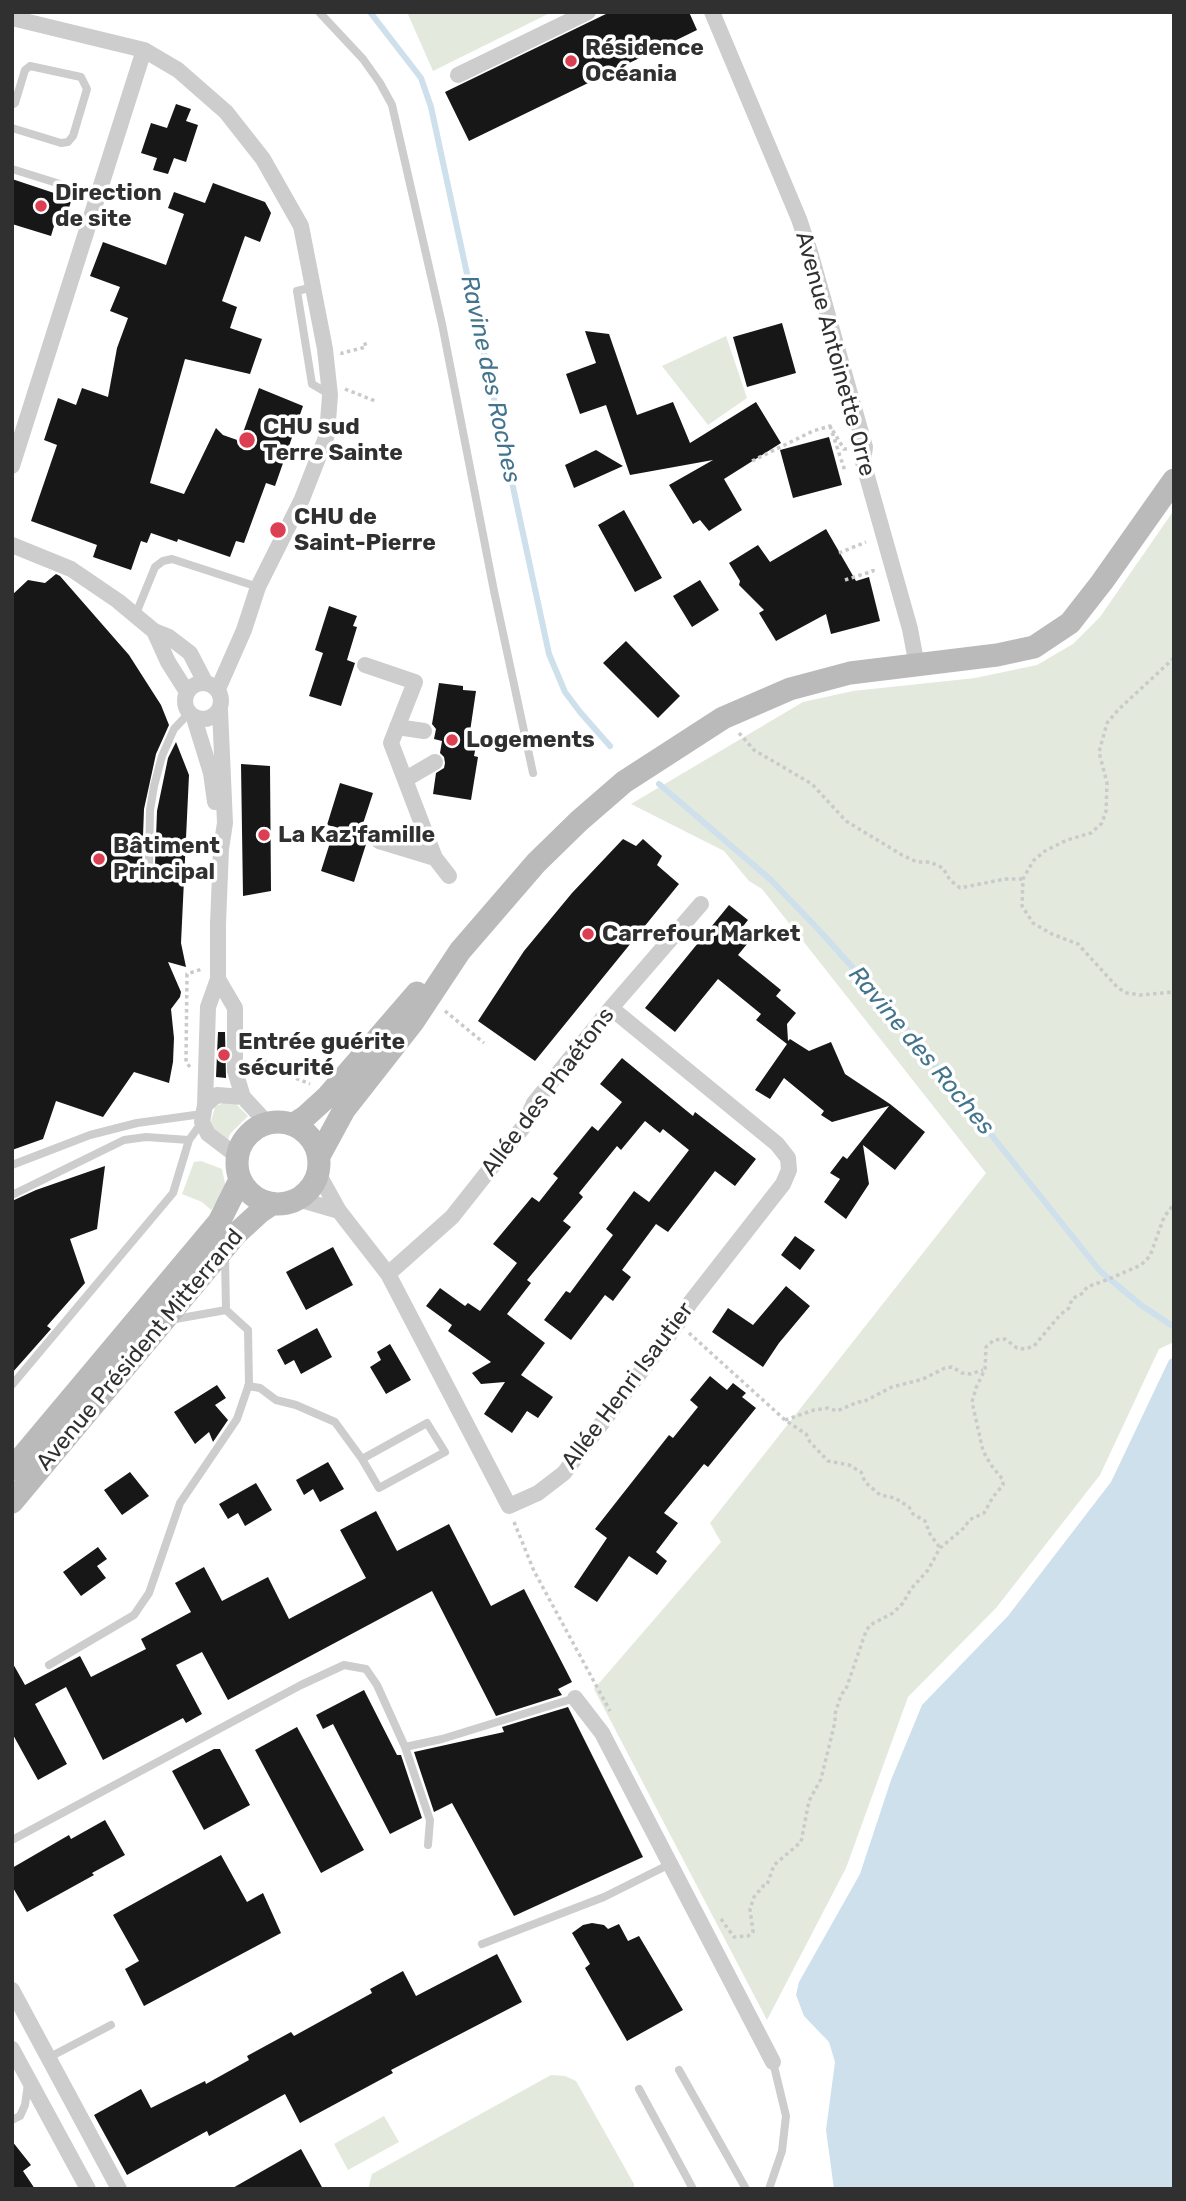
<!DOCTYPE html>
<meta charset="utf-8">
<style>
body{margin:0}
#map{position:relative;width:1186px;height:2201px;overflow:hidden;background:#fff;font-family:Rubik,sans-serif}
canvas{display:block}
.frame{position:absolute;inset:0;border:14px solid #303030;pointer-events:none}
</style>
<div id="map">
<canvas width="1186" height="2201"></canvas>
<div class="frame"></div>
</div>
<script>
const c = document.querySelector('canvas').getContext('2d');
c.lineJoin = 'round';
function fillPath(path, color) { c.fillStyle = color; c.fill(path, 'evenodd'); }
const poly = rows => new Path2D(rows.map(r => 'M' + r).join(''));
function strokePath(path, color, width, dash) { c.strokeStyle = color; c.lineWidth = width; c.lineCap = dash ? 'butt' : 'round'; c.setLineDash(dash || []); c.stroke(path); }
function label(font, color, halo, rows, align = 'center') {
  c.font = font + ' Rubik,sans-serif'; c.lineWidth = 7; c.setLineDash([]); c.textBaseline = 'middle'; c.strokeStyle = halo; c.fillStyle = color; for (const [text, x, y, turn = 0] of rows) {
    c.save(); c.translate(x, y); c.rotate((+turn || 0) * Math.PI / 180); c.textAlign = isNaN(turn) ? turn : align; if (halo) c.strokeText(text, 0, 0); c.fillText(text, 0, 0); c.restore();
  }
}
fillPath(poly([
 [407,12,552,12,433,71],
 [726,336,747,398,708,425,662,366],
 [1174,510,1174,1342,1159,1349,1100,1475,996,1608,908,1697,846,1868,767,2020,594,1689,721,1542,710,1523,986,1173,762,889,749,881,724,851,631,804,803,702,853,691,975,678,1037,665,1073,644,1100,617],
 [227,1101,234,1102,248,1116,230,1134,228,1140,213,1128,211,1121,215,1107],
 [201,1161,222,1169,226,1188,211,1210,202,1202,182,1194,194,1162],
 [551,2075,565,2076,576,2081,634,2184,634,2189,368,2189,372,2174],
 [384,2116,399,2142,348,2170,334,2144]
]), '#e4e9dd');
fillPath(poly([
 [1174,1357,1174,2189,834,2189,826,2130,835,2062,829,2042,804,2016,796,1995,799,1982,860,1874,891,1780,922,1705,1008,1616,1111,1482,1169,1360]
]), '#cde0eb');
strokePath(poly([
 [370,12,421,78,431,107,549,654,565,692,580,712,610,746],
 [659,784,771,880,818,929,897,1017,1100,1271,1141,1305,1174,1327]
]), '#cde0eb', 6);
fillPath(poly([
 [610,12,689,12,697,30,469,141,445,92],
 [176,104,191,109,186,121,198,125,186,162,174,158,168,174,153,170,157,158,141,153,151,123,167,128],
 [12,179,72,199,66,216,58,213,51,236,12,224],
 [213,183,265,202,271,213,260,242,245,236,222,301,237,307,230,328,262,339,250,374,185,359,150,483,184,494,216,428,223,435,240,441,259,388,303,406,275,486,266,483,244,543,236,541,230,557,178,539,177,542,151,533,147,543,141,541,131,570,93,557,97,545,31,521,57,445,44,440,58,398,76,405,82,388,108,397,117,348,128,318,110,311,120,287,90,276,103,242,166,265,184,214,168,208,174,192,205,203],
 [782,323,796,373,747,387,733,337],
 [585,331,609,334,637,415,673,402,690,443,756,402,781,443,724,479,742,510,709,531,700,520,693,524,669,485,713,460,630,475,606,405,580,414,566,374,596,363],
 [829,437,842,485,793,498,780,450],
 [596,450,623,466,574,488,565,465],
 [624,510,662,578,635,592,598,525],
 [826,529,856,581,869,577,880,621,831,634,826,614,776,641,759,613,764,610,739,585,740,581,729,563,758,545,770,562],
 [56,574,60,576,129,655,161,705,169,725,156,754,144,809,142,864,146,870,152,870,155,865,157,811,168,758,176,742,189,775,181,943,186,967,168,962,181,992,180,997,171,1009,174,1038,173,1062,169,1083,134,1072,103,1117,56,1101,43,1139,12,1150,12,595,28,580,45,583],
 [700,580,719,610,692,627,673,596],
 [329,606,357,616,353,626,357,627,347,660,355,663,341,706,309,696,323,653,315,650],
 [626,641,680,696,658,718,603,663],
 [439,683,463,686,463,690,476,691,468,745,476,746,474,756,478,757,471,800,433,794,436,773,444,768,445,763,444,757,440,753,442,741,434,739,436,729,432,724],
 [241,764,270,766,271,891,243,896],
 [340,783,373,793,359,836,368,838,354,882,321,871,335,827,327,825],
 [623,839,636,846,643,839,662,856,657,865,679,884,535,1061,478,1021,524,951,572,893],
 [729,905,748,920,741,929,752,938,738,955,781,990,776,996,796,1013,787,1024,788,1041,790,1039,809,1051,831,1042,845,1074,890,1104,925,1132,895,1170,863,1145,869,1184,846,1219,824,1202,840,1179,830,1173,843,1156,847,1159,889,1106,832,1122,821,1115,824,1111,784,1078,770,1099,755,1090,787,1044,756,1020,761,1014,718,979,675,1032,645,1008],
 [218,1032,225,1032,226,1078,216,1077],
 [622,1058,693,1116,695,1112,756,1159,735,1186,715,1171,668,1232,656,1224,622,1270,631,1277,613,1301,605,1295,571,1340,544,1320,566,1291,570,1293,613,1235,606,1229,634,1191,649,1202,689,1150,663,1129,660,1133,645,1121,621,1150,617,1146,579,1193,583,1197,563,1221,571,1227,527,1280,531,1283,507,1314,545,1343,521,1375,553,1397,538,1418,527,1411,512,1433,484,1414,505,1382,481,1384,472,1373,491,1362,448,1331,452,1325,426,1306,440,1288,465,1306,468,1303,480,1311,507,1276,517,1263,493,1244,532,1197,539,1202,558,1178,553,1174,592,1126,598,1131,622,1102,600,1084],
 [105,1166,97,1229,70,1239,85,1283,47,1326,51,1329,12,1373,12,1201,36,1190],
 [795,1236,815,1250,800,1270,781,1255],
 [333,1247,353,1285,306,1310,286,1272],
 [786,1286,810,1306,779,1343,763,1367,712,1332,728,1308,753,1325],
 [317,1328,332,1357,301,1374,294,1360,285,1365,277,1350],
 [390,1344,411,1380,386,1394,370,1367,381,1360,377,1352],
 [710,1376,727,1390,733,1383,746,1393,742,1397,756,1408,708,1467,704,1464,664,1513,678,1523,656,1552,667,1561,657,1575,629,1556,597,1602,574,1587,607,1538,595,1529,669,1435,673,1438,698,1407,690,1400],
 [217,1385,226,1398,215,1405,228,1420,213,1442,209,1432,195,1444,174,1412],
 [328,1462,344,1489,320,1502,313,1489,304,1495,296,1480],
 [130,1472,149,1496,122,1515,104,1490],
 [256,1483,272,1510,245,1526,238,1513,228,1519,219,1504],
 [376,1511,397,1551,449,1524,491,1606,524,1589,572,1682,558,1689,562,1695,496,1716,432,1591,228,1700,202,1652,176,1665,202,1714,186,1723,183,1718,103,1760,66,1687,35,1704,67,1764,38,1780,12,1733,12,1662,25,1685,80,1656,91,1677,146,1649,141,1639,191,1612,175,1583,204,1567,222,1601,268,1577,289,1619,366,1578,340,1530],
 [98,1547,107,1559,97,1566,106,1578,81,1596,63,1572],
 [364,1690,397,1755,401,1755,422,1818,390,1834,333,1724,323,1729,316,1715],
 [568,1707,643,1857,514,1916,452,1803,434,1812,414,1752,504,1732,502,1727],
 [297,1727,364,1850,321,1873,255,1750],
 [214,1749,220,1749,250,1805,204,1830,172,1771],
 [105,1820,125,1855,92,1873,94,1875,27,1912,12,1886,12,1868,69,1835,71,1839],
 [221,1855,247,1902,263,1893,281,1933,144,2006,125,1969,139,1961,113,1915],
 [592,1923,604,1925,608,1929,619,1924,628,1941,639,1936,683,2010,627,2041,585,1968,590,1964,572,1933,583,1925],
 [497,1954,522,2002,391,2070,393,2073,300,2123,285,2094,209,2136,207,2131,127,2175,94,2115,141,2089,151,2108,205,2081,206,2084,249,2060,247,2056,291,2032,294,2036,372,1993,370,1989,403,1971,416,1996],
 [12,2141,31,2165,23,2171,35,2189,12,2189],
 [301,2149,323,2189,231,2189]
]), '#171717');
strokePath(poly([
 [342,355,342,353,366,347,364,340],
 [345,389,375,401],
 [830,426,845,471],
 [752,461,813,431,830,426,844,449,848,449],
 [839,553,866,542],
 [845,580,873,571,873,569],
 [1174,658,1119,709,1107,723,1099,752,1107,783,1106,811,1102,823,1091,833,1067,840,1045,851,1033,861,1023,879,1022,906,1033,923,1052,934,1078,944,1118,988,1127,993,1140,995,1174,992],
 [739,733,754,750,812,784,846,821,902,855,917,862,930,862,943,868,950,880,960,888,1005,879,1023,879],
 [445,1011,484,1043],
 [190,1067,186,1062,187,974,202,969],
 [254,1072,264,1061,273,1065],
 [283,1073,310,1084],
 [689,1333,785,1420,806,1434,810,1442,828,1461,849,1465,861,1472,865,1482,880,1495,895,1498,909,1507,913,1514,925,1521,930,1534,940,1548],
 [785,1420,814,1410,828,1408,837,1411,858,1402,863,1402,892,1387,923,1379,945,1368,952,1367,962,1373,970,1374,983,1370],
 [514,1522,534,1571,610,1711],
 [721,1919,734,1937,748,1936,753,1932,750,1909,754,1897,763,1886,767,1885,774,1865,801,1842,809,1801,821,1779,835,1722,835,1714,841,1695,846,1689,866,1631,870,1625,893,1613,903,1603,911,1589,928,1570,940,1548,965,1527,969,1520,984,1513,993,1497,1003,1485,1003,1480,991,1465,983,1451,972,1402,976,1388,985,1369,986,1347,994,1340,1005,1339,1017,1348,1025,1349,1034,1346,1060,1315,1069,1308,1072,1299,1083,1293,1087,1287,1109,1279,1141,1265,1150,1256,1164,1217,1174,1204]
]), '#cacaca', 3.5, [3.5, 3.5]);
strokePath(poly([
 [319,12,363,59,380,83,392,105,442,324,494,591,533,773],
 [12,105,15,103,25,70,30,66,81,77,87,89,73,136,68,142,61,143,12,128],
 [12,169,60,184],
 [313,287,297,291,312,384,329,394],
 [135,616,155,567,163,561,172,559,258,587],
 [149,864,150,810,154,786,162,756,174,729,189,713],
 [12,1165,90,1135,137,1123,202,1114],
 [12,1195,124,1140,146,1137,189,1140],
 [170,1320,226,1310,225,1257],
 [12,1385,173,1193,189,1140,202,1122],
 [248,1386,260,1388,276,1400,296,1405,335,1422,362,1459,427,1423,445,1452,379,1488,362,1459],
 [49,1665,134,1615,149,1593,180,1503,237,1419,249,1384,248,1330,226,1310],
 [405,1747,430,1820,428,1845],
 [12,1840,301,1685,344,1665,366,1669,377,1685,405,1747,442,1739,575,1698],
 [482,1944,604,1897,670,1864],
 [48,2058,111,2025],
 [679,2070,746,2189],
 [639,2089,693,2189],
 [12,2120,20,2116,25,2105,28,2084],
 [769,2189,782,2151,786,2116,773,2062]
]), '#cdcdcd', 8);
strokePath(poly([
 [712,12,799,219,810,252,865,447,863,462,910,629,917,666],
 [12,18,144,50,178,70,226,112,263,159,301,226,325,349,330,395,327,435,302,499,258,587,244,630,218,689],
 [458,75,588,12],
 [12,466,144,50],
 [12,545,71,569,118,601,154,631,169,637,190,653,205,682],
 [154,631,168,662,187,692],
 [365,665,415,682,391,743,435,858,449,876],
 '185 701a18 18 0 1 1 36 0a18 18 0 1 1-36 0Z',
 [220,710,225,823,221,849,218,924,218,979,208,1007,205,1105,202,1122,208,1134,237,1156],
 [194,718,211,773,215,802],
 [397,727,424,731],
 [406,779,435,762],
 [379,841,435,858],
 [218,979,235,1008,235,1071,243,1097],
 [205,1105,217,1095,243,1097,267,1123],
 [318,1173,339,1211,388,1274,509,1506,538,1493,564,1473,678,1323,690,1303,783,1184,789,1170,788,1158,777,1144,611,1008],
 [298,1199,339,1211],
 [388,1274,452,1217,524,1126,534,1103,611,1008,701,904],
 [575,1698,602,1733,773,2062],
 [12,1990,119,2189],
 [12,2049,88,2189]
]), '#cdcdcd', 16);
strokePath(poly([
 '237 1163a41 41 0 1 1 82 0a41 41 0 1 1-82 0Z',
 [294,1124,305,1117,327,1097,417,993],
 [319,1156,344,1110,413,1022,460,951,536,863,579,821,624,782,723,718,790,689,850,673,997,655,1034,647,1070,623,1102,582,1174,480],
 [12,1469,219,1222,240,1180],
 [12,1502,236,1234,260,1212,272,1204]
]), '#bababa', 23);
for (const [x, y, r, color] of [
 [571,61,7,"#db3f51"],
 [41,206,7,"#db3f51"],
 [247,440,9,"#db3f51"],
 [278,530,9,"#db3f51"],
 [452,740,7,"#db3f51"],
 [264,835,7,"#db3f51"],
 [99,859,7,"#db3f51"],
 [588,934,7,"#db3f51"],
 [224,1055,7,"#db3f51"]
]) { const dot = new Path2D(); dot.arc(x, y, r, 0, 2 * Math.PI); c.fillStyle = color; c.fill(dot); strokePath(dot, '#fff', 2.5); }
label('bold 23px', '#303030', '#fff', [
 ["Résidence",585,48],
 ["Océania",585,74],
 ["Direction",55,193],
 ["de site",55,219],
 ["CHU sud",263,427],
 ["Terre Sainte",263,453],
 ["CHU de",294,517],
 ["Saint-Pierre",294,543],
 ["Logements",466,740],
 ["La Kaz'famille",278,835],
 ["Bâtiment",113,846],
 ["Principal",113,872],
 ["Carrefour Market",602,934],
 ["Entrée guérite",238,1042],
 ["sécurité",238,1068]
], 'left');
label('23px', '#303030', '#fff', [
 ["Avenue Antoinette Orre",835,354,75],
 ["Allée des Phaétons",548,1092,-53],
 ["Avenue Président Mitterrand",140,1350,-50],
 ["Allée Henri Isautier",628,1386,-53]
]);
label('italic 24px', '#43748e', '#fff', [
 ["Ravine des Roches",490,379,78],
 ["Ravine des Roches",921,1051,50]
]);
</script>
